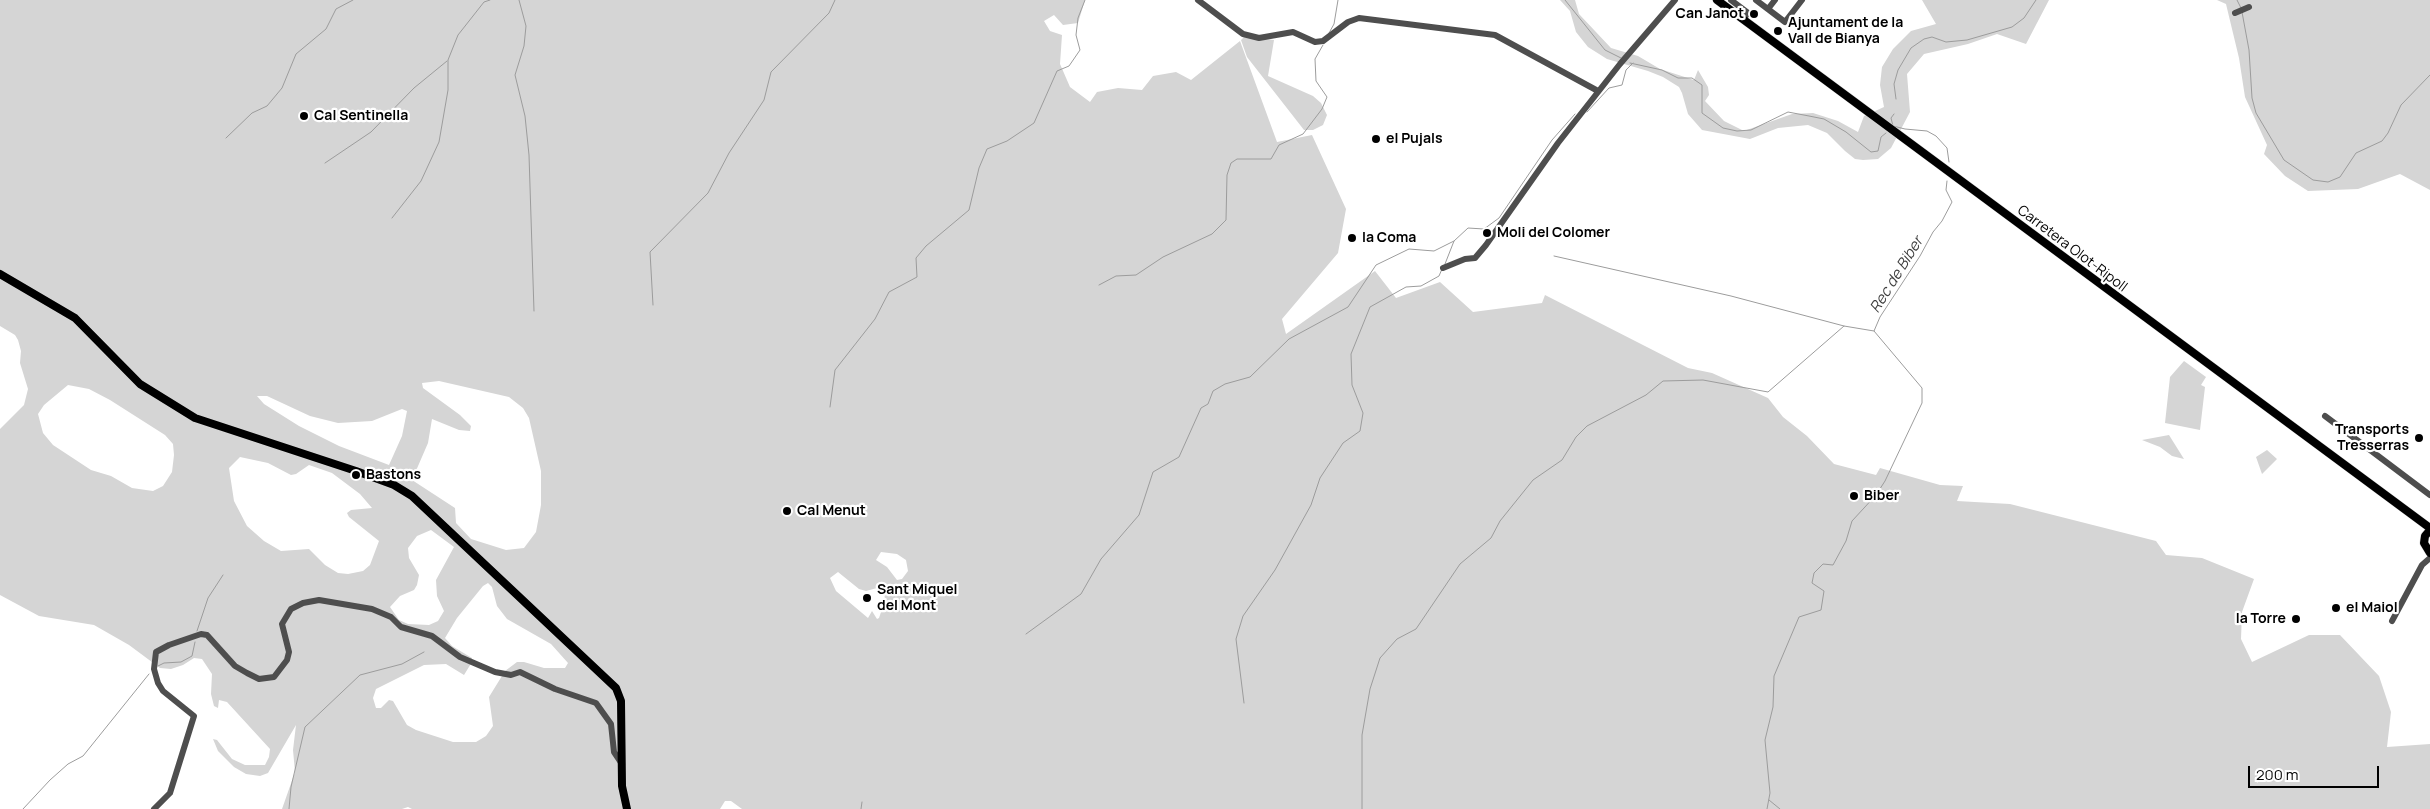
<!DOCTYPE html>
<style>
body{margin:0}
#map{position:relative;width:2430px;height:809px;overflow:hidden;background:#fff;font-family:Manrope,sans-serif}
canvas{display:block}
.scale{position:absolute;left:2248px;top:766px;width:131px;height:22px;box-sizing:border-box;border:2px solid #000;border-top:0;padding-left:6px;font-size:15px;line-height:18px;white-space:nowrap;color:#000;-webkit-text-stroke:4px #fff;paint-order:stroke}
</style>
<div id="map">
<canvas width="2430" height="809"></canvas>
<div class="scale">200 m</div>
</div>
<script>
const c = document.querySelector('canvas').getContext('2d');
c.lineJoin = 'round';
function fillPath(path, color) { c.fillStyle = color; c.fill(path, 'evenodd'); }
const poly = rows => new Path2D(rows.map(r => 'M' + r).join(''));
function strokePath(path, color, width, dash) { c.strokeStyle = color; c.lineWidth = width; c.lineCap = dash ? 'butt' : 'round'; c.setLineDash(dash || []); c.stroke(path); }
function label(font, color, halo, rows, align = 'center') {
  c.font = font + ' Manrope,sans-serif'; c.lineWidth = 4.5; c.setLineDash([]); c.textBaseline = 'middle'; c.strokeStyle = halo; c.fillStyle = color; for (const [text, x, y, turn = 0] of rows) {
    c.save(); c.translate(x, y); c.rotate((+turn || 0) * Math.PI / 180); c.textAlign = isNaN(turn) ? turn : align; if (halo) c.strokeText(text, 0, 0); c.fillText(text, 0, 0); c.restore();
  }
}
fillPath(poly([
 [0,0,1085,0,1078,23,1063,25,1054,15,1044,21,1050,31,1062,35,1060,64,1070,87,1090,102,1097,92,1118,88,1142,90,1153,76,1176,72,1191,80,1240,41,1277,142,1312,135,1346,209,1338,253,1282,319,1286,334,1375,271,1396,298,1440,282,1473,312,1542,303,1545,295,1688,368,1712,373,1768,398,1783,417,1807,436,1834,464,1876,475,1880,468,1940,485,1963,486,1957,501,2010,504,2156,541,2166,555,2202,558,2254,579,2242,612,2241,639,2252,662,2309,635,2340,635,2379,676,2391,712,2387,747,2430,744,2430,809,742,809,731,801,725,801,720,809,412,809,408,807,402,809,282,809,295,772,293,750,296,725,268,773,260,776,246,774,234,767,218,751,213,739,217,740,232,759,245,765,265,765,269,757,270,749,227,702,219,700,218,708,214,706,211,694,212,674,202,659,194,658,183,665,171,669,160,668,129,645,94,625,39,616,0,595,0,429,24,405,28,389,20,363,21,351,18,340,15,335,0,326],
 [439,381,509,397,523,408,529,418,541,471,541,505,536,532,524,548,506,550,471,539,456,523,455,508,412,480,428,443,432,419,459,430,470,431,471,426,460,415,423,388,422,383],
 [68,385,89,389,110,400,165,435,173,444,174,455,172,472,163,486,153,491,132,488,111,476,91,470,53,445,43,433,38,414,44,405],
 [257,396,267,396,310,416,338,423,372,421,402,409,407,411,402,436,389,465,339,446,299,426,264,404],
 [240,457,268,463,291,475,296,474,309,465,332,473,360,494,372,508,351,510,347,513,349,517,379,541,370,565,363,571,348,574,338,573,325,565,309,549,281,551,264,541,247,526,234,501,229,468],
 [431,530,454,547,436,580,437,596,444,611,438,621,429,625,408,624,399,620,390,607,400,596,414,590,417,585,419,575,409,558,408,548,417,536],
 [881,552,897,554,906,560,908,571,902,579,897,580,887,567,876,560],
 [838,572,859,589,866,591,877,588,884,591,885,600,879,618,877,619,872,611,868,618,836,591,830,578],
 [488,583,492,587,497,606,507,619,551,644,568,663,565,668,544,668,524,662,517,662,505,671,489,697,493,726,486,736,476,742,453,742,416,730,407,725,393,701,389,700,381,708,376,708,373,698,376,689,424,665,446,664,464,675,472,662,472,658,452,646,445,638,457,618,483,586],
 [1560,0,1575,0,1579,14,1611,48,1638,56,1660,69,1694,80,1698,70,1708,87,1709,95,1705,101,1724,121,1744,131,1792,114,1813,113,1838,121,1858,132,1864,116,1884,107,1880,85,1882,67,1893,49,1911,31,1936,24,1922,0,2049,0,2026,44,1997,34,1968,44,1924,54,1907,74,1910,112,1891,148,1878,159,1863,160,1855,159,1845,151,1827,133,1808,125,1778,128,1750,139,1702,130,1688,114,1682,93,1679,87,1663,77,1648,71,1607,59,1588,47,1576,32,1570,11],
 [2217,0,2430,0,2430,190,2400,174,2358,189,2308,191,2285,176,2264,154,2267,145,2245,97,2239,58,2226,4],
 [1244,37,1274,40,1268,76,1313,96,1321,103,1327,115,1323,125,1313,130,1304,130,1247,57,1241,40],
 [2184,361,2206,377,2201,385,2205,387,2200,430,2165,423,2170,377],
 [2169,435,2184,459,2172,456,2160,447,2142,440],
 [2267,450,2277,459,2262,474,2256,457]
]), '#d5d5d5');
strokePath(poly([
 [519,0,526,26,524,46,515,75,525,116,529,155,534,311],
 [1565,0,1605,50,1621,58],
 [2237,0,2241,8],
 [2242,12,2249,50,2252,98,2256,113,2284,160,2313,180,2328,182,2340,177,2356,153,2382,141,2388,133,2401,105,2430,75],
 [1329,33,1334,24,1338,0],
 [1630,63,1662,70,1678,78,1692,78,1702,85,1702,113,1723,128,1737,131,1751,130,1788,112,1809,116,1824,119,1846,132,1871,152,1878,151,1881,137,1886,133],
 [1896,99,1894,84,1898,70,1911,48,1924,39,1932,37,1946,42,1967,40,2012,27,2024,18,2036,0],
 [1587,112,1609,88,1622,85,1626,70,1633,63],
 [1894,114,1891,118,1893,126,1905,129,1927,131,1936,136,1947,148,1949,162],
 [226,138,252,113,267,106,282,88,296,54,326,29,336,9,353,0],
 [325,163,371,132,414,88,447,61],
 [392,218,421,181,439,142,448,90,448,60,458,35,484,2,490,0],
 [1554,256,1731,296,1844,326],
 [1445,264,1454,241,1468,228,1484,229,1499,218,1552,140,1575,114],
 [1099,285,1116,276,1136,275,1163,257,1212,234,1226,220,1227,175,1231,163,1237,159,1271,159,1279,145,1303,134,1322,109,1327,97,1316,81,1315,59,1323,45],
 [653,305,650,252,708,193,729,153,764,100,771,72,829,13,835,0],
 [830,407,835,370,875,319,889,292,917,277,916,258,926,246,969,210,979,168,987,149,1007,141,1034,123,1057,71,1069,66,1080,50,1076,35,1078,18,1085,0],
 [197,631,208,598,223,575],
 [1026,634,1081,594,1101,559,1139,515,1153,472,1179,457,1201,408,1208,404,1213,391,1225,384,1250,377,1289,339,1348,307,1376,265,1409,249,1434,251,1454,241],
 [158,666,164,663,181,662,192,656,195,642],
 [1244,703,1236,639,1243,616,1275,570,1311,505,1320,478,1343,443,1360,431,1363,413,1352,385,1351,354,1370,307,1406,287,1421,286,1439,276,1442,269],
 [1769,800,1780,809],
 [23,809,50,780,68,764,83,756,149,674],
 [289,809,291,787,305,727,360,675,402,664,424,652],
 [861,809,862,802],
 [1362,809,1362,735,1370,689,1380,658,1397,639,1416,629,1460,564,1491,538,1500,521,1533,480,1562,460,1576,437,1587,426,1646,395,1663,381,1703,380,1768,392,1844,326,1874,331],
 [1767,809,1770,793,1765,740,1773,707,1774,676,1799,617,1821,610,1824,591,1812,583,1814,573,1823,564,1833,565,1846,541,1852,521,1876,495,1885,481,1922,403,1922,388,1874,331,1880,317,1920,256,1933,232,1942,221,1952,202,1946,190,1947,181]
]), '#9c9c9c', 1);
const major = poly([
 [1717,0,2430,528],
 [0,274,75,318,140,384,195,418,356,471,394,485,412,496,616,688,621,701,622,786,627,809],
 [2430,530,2425,536,2424,543,2430,553]
]);
strokePath(major, '#dbdbdb', 9);
strokePath(poly([
 [1198,0,1243,34,1259,38,1293,32,1315,42,1323,41,1348,22,1359,18,1495,35,1598,91],
 [1731,0,1748,13,1743,19],
 [1756,0,1785,22,1802,0],
 [1768,9,1775,0],
 [2235,13,2249,7],
 [1443,268,1465,259,1475,258,1486,245,1558,143,1620,64,1675,0],
 [2325,416,2430,495],
 [2392,621,2422,565,2430,558],
 [154,809,170,793,194,716,163,691,158,683,154,669,156,652,169,645,201,634,207,635,235,666,247,673,259,679,274,677,287,660,289,652,282,624,291,609,303,603,319,600,372,609,391,617,401,627,432,636,460,657,495,672,511,675,520,672,555,689,596,703,611,724,614,752,622,764]
]), '#4e4e4e', 6);
strokePath(major, '#000', 8);
for (const [x, y, r, color] of [
 [1754,14,5,"#000"],
 [1778,31,5,"#000"],
 [304,116,5,"#000"],
 [1376,139,5,"#000"],
 [1487,233,5,"#000"],
 [1352,238,5,"#000"],
 [2419,438,5,"#000"],
 [356,475,5,"#000"],
 [1854,496,5,"#000"],
 [787,511,5,"#000"],
 [867,598,5,"#000"],
 [2336,608,5,"#000"],
 [2296,619,5,"#000"]
]) { const dot = new Path2D(); dot.arc(x, y, r, 0, 2 * Math.PI); c.fillStyle = color; c.fill(dot); strokePath(dot, '#fff', 2); }
label('bold 14px', '#000', '#fff', [
 ["Can Janot",1744,14,"right"],
 ["Ajuntament de la",1788,23],
 ["Vall de Bianya",1788,39],
 ["Cal Sentinella",314,116],
 ["el Pujals",1386,139],
 ["Moli del Colomer",1497,233],
 ["la Coma",1362,238],
 ["Transports",2409,430,"right"],
 ["Tresserras",2409,446,"right"],
 ["Bastons",366,475],
 ["Biber",1864,496],
 ["Cal Menut",797,511],
 ["Sant Miquel",877,590],
 ["del Mont",877,606],
 ["el Maiol",2346,608],
 ["la Torre",2286,619,"right"]
], 'left');
label('14px', '#000', '#fff', [
 ["Carretera Olot-Ripoll",2072,249,37]
]);
label('italic 15px', '#3d3d3d', '#fff', [
 ["Rec de Biber",1897,275,-58]
]);
</script>
